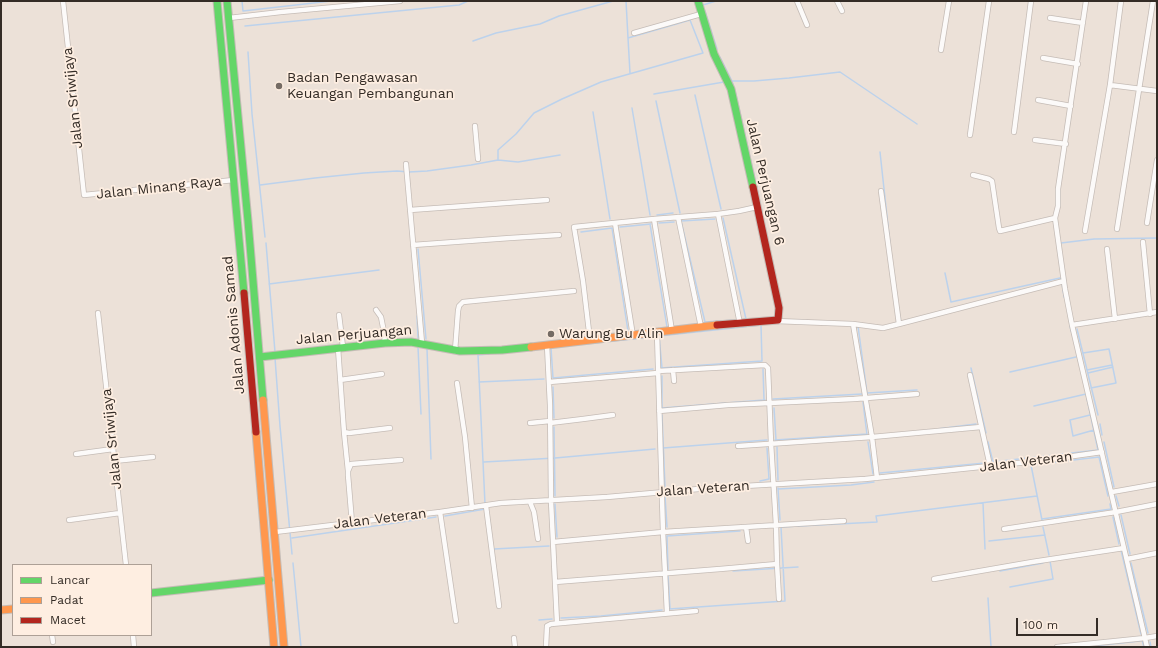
<!DOCTYPE html>
<style>
body{margin:0}
#map{position:relative;width:1158px;height:648px;overflow:hidden;background:#ece1d8;font-family:"Work Sans",sans-serif}
canvas{display:block}
.frame{position:absolute;inset:0;border:2px solid #342c26;pointer-events:none}
.legend{position:absolute;left:12px;top:564px;width:140px;height:72px;box-sizing:border-box;background:#feeee1;border:1px solid #ada096;margin:0;padding:5px 7px;list-style:none;font-size:12px;color:#342c26}
.legend li{display:flex;align-items:center;gap:8px;height:20px}
.legend b{width:20px;border:1px solid #ada096}
.scale{position:absolute;left:1016px;top:618px;width:82px;height:18px;box-sizing:border-box;border:2px solid #342c26;border-top:0;padding-left:5px;font-size:12px;line-height:14px;white-space:nowrap;color:#342c26;-webkit-text-stroke:3px #feeee1;paint-order:stroke}
</style>
<div id="map">
<canvas width="1158" height="648"></canvas>
<div class="frame"></div>
<ul class="legend">
<li><b style="height:5px;background:#63d668"></b>Lancar</li>
<li><b style="height:5px;background:#ff974d"></b>Padat</li>
<li><b style="height:5px;background:#b3261e"></b>Macet</li>
</ul>
<div class="scale">100 m</div>
</div>
<script>
const c = document.querySelector('canvas').getContext('2d');
c.lineJoin = 'round';
const poly = rows => new Path2D(rows.map(r => 'M' + r).join(''));
function strokePath(path, color, width, dash) { c.strokeStyle = color; c.lineWidth = width; c.lineCap = dash ? 'butt' : 'round'; c.setLineDash(dash || []); c.stroke(path); }
function label(font, color, halo, rows, align = 'center') {
  c.font = font + ' "Work Sans",sans-serif'; c.lineWidth = 3.5; c.setLineDash([]); c.textBaseline = 'middle'; c.strokeStyle = halo; c.fillStyle = color; for (const [text, x, y, turn = 0] of rows) {
    c.save(); c.translate(x, y); c.rotate((+turn || 0) * Math.PI / 180); c.textAlign = isNaN(turn) ? turn : align; if (halo) c.strokeText(text, 0, 0); c.fillText(text, 0, 0); c.restore();
  }
}
strokePath(poly([
 [242,1,243,11,331,1],
 [703,5,716,1],
 [705,11,717,49],
 [245,26,459,5,468,1],
 [628,38,630,73],
 [473,41,496,33,540,24,559,16,613,1],
 [248,52,252,114,265,237],
 [720,57,732,81,736,95,759,198],
 [732,81,754,81,789,78,840,72,917,124],
 [654,94,724,82],
 [695,95,721,209],
 [656,101,680,213],
 [632,108,650,215],
 [593,112,610,219],
 [880,152,890,244],
 [498,160,518,162,560,155],
 [260,185,315,178,364,173,397,171,409,172,427,171,471,165,498,160,498,150,516,134,534,113,562,99,601,82,703,53,690,20,628,38,626,1],
 [657,215,673,213],
 [723,218,746,319,744,319],
 [681,221,705,322,735,320],
 [681,221,715,219],
 [659,223,674,222],
 [650,224,667,327],
 [620,227,651,224],
 [612,228,628,331],
 [581,232,612,228],
 [266,243,275,352],
 [1061,243,1094,239,1157,238],
 [418,249,426,339],
 [945,273,951,302,1060,278,1061,280],
 [1062,283,1064,297],
 [269,284,379,270],
 [417,316,418,338],
 [1070,325,1071,331],
 [858,326,867,393],
 [1077,329,1098,415],
 [659,336,761,325,762,361],
 [659,336,662,368],
 [585,344,652,337],
 [418,347,421,414],
 [551,348,553,378],
 [427,349,431,459],
 [1083,353,1109,349,1116,383,1091,388],
 [275,358,280,426,292,554],
 [661,368,762,361],
 [971,368,986,433],
 [763,369,764,400,765,400],
 [1087,370,1112,365],
 [1010,372,1076,357],
 [1088,373,1113,367],
 [662,376,662,408],
 [553,378,653,369],
 [479,382,544,379],
 [553,387,554,418],
 [867,393,917,390],
 [773,399,862,394],
 [863,402,867,435],
 [662,408,764,400],
 [774,408,776,440],
 [662,415,665,487],
 [1090,415,1070,420,1073,436,1094,430],
 [1100,424,1102,435],
 [554,427,555,496],
 [937,429,976,424],
 [775,440,867,434],
 [868,442,873,474],
 [988,442,993,462],
 [1104,442,1114,487],
 [777,447,778,480],
 [663,448,767,440],
 [484,462,555,458,655,449],
 [993,462,1098,450,1086,394,1034,406],
 [880,473,985,463],
 [760,481,769,479,767,448],
 [778,488,780,520],
 [778,489,851,485,874,482],
 [665,496,667,527],
 [1116,496,1119,506],
 [983,503,985,549],
 [485,504,478,355,489,354],
 [555,504,557,537],
 [1110,504,1111,510],
 [1121,515,1130,554],
 [445,516,485,509],
 [1113,517,1119,544],
 [1042,519,1111,509],
 [1042,520,1031,465,1099,457,1108,496],
 [781,527,877,522,876,516,1037,496],
 [1043,527,1049,555],
 [667,536,668,571],
 [667,536,740,531],
 [292,538,436,517],
 [989,541,1045,535],
 [494,549,549,546],
 [1121,550,1141,634],
 [293,563,301,647],
 [1131,563,1148,633],
 [733,571,798,567],
 [1000,571,1043,563],
 [668,575,670,609],
 [1010,587,1053,579,1050,561],
 [988,598,991,647],
 [669,609,785,601,781,527],
 [561,618,601,616,662,610],
 [539,620,552,619],
 [1142,640,1144,647],
 [1150,642,1151,647],
 [1084,647,1140,641]
]), '#bcd2ec', 1.5);
const street = poly([
 [63,1,84,195,234,180],
 [797,1,807,25],
 [837,1,842,11],
 [1086,1,1058,189,1058,206,1055,218,1065,289,1071,320,1072,325,1157,312],
 [229,18,281,12,400,1],
 [1050,18,1083,23],
 [634,33,701,14],
 [941,50,949,1],
 [1043,58,1078,64],
 [1110,85,1121,1],
 [1038,100,1071,106],
 [475,126,478,159],
 [1014,132,1031,1],
 [970,135,989,1],
 [1035,140,1066,144],
 [406,164,422,343],
 [973,175,989,179,992,181,999,228,1000,231,1055,218],
 [410,210,547,200],
 [718,214,740,324],
 [678,217,701,327],
 [654,219,672,331],
 [615,223,633,336],
 [1147,223,1157,160],
 [1117,229,1153,1],
 [1085,231,1110,85,1157,91],
 [1143,242,1150,314],
 [413,245,510,238,559,235],
 [1107,249,1115,319],
 [376,310,381,317,384,332,385,343],
 [98,313,126,565],
 [339,315,343,347],
 [776,321,853,324,883,328,899,324,881,191],
 [853,324,872,437,877,478],
 [899,324,1064,281],
 [1072,325,1147,647],
 [657,333,663,532,667,613],
 [590,340,583,281,574,227,654,219,718,214,739,211,757,207],
 [547,345,550,405,551,501,557,623],
 [338,348,344,432,349,433,390,428],
 [455,351,458,311,459,306,463,302,574,291],
 [673,370,674,381],
 [658,371,765,365,768,368,771,443,776,525,777,564,779,599],
 [970,375,990,466],
 [340,380,382,374],
 [549,382,658,373],
 [457,383,465,437,472,508],
 [659,411,728,405,854,399,917,394],
 [530,423,550,421],
 [550,423,583,419,613,415],
 [344,432,348,471],
 [738,446,872,437,981,427],
 [76,454,113,449],
 [114,461,153,457],
 [1112,492,1157,484],
 [530,502,534,512,538,539],
 [486,506,499,606],
 [440,512,456,621],
 [69,520,120,513],
 [352,523,348,475,348,471,351,464,401,460],
 [746,527,748,541],
 [1004,529,1116,512,1157,504],
 [275,532,440,512,501,503,607,497,710,488,865,479,1038,461,1102,452],
 [553,542,663,532,844,521],
 [1127,559,1157,553],
 [934,579,1032,562,1124,548],
 [555,582,720,569,777,564],
 [52,635,53,642],
 [133,635,134,647],
 [514,638,515,647],
 [546,647,547,626,551,624,696,611],
 [1057,647,1145,638,1157,636]
]);
const fast = poly([
 [217,1,244,293],
 [227,1,248,221,263,400],
 [698,1,714,54,731,89,753,187],
 [260,357,385,343,411,342,460,351,502,350,531,347],
 [151,593,269,580]
]);
const slow = poly([
 [531,347,717,325],
 [263,400,284,647],
 [256,432,274,647],
 [1,610,13,609]
]);
const jam = poly([
 [244,293,256,432],
 [717,325,778,320,779,308,753,187]
]);
strokePath(street, '#c5bcb6', 6);
strokePath(fast, '#c5bcb6', 9);
strokePath(slow, '#c5bcb6', 9);
strokePath(jam, '#c5bcb6', 9);
strokePath(street, '#fcfaf9', 4.5);
strokePath(fast, '#63d668', 7);
strokePath(slow, '#ff974d', 7);
strokePath(jam, '#b3261e', 7);
for (const [x, y, r, color] of [
 [279,86,4,"#746b64"],
 [551,334,4,"#746b64"]
]) { const dot = new Path2D(); dot.arc(x, y, r, 0, 2 * Math.PI); c.fillStyle = color; c.fill(dot); strokePath(dot, '#feeee1', 1.5); }
label('14px', '#342c26', '#feeee1', [
 ["Badan Pengawasan",287,78],
 ["Keuangan Pembangunan",287,94],
 ["Warung Bu Alin",559,334]
], 'left');
label('14px', '#342c26', '#feeee1', [
 ["Jalan Sriwijaya",73,98,-96],
 ["Jalan Perjuangan 6",765,182,77],
 ["Jalan Minang Raya",159,188,-6],
 ["Jalan Adonis Samad",234,325,-95],
 ["Jalan Perjuangan",354,335,-5],
 ["Jalan Sriwijaya",112,439,-96],
 ["Jalan Veteran",1026,462,-7],
 ["Jalan Veteran",703,489,-4],
 ["Jalan Veteran",380,519,-7]
]);
</script>
